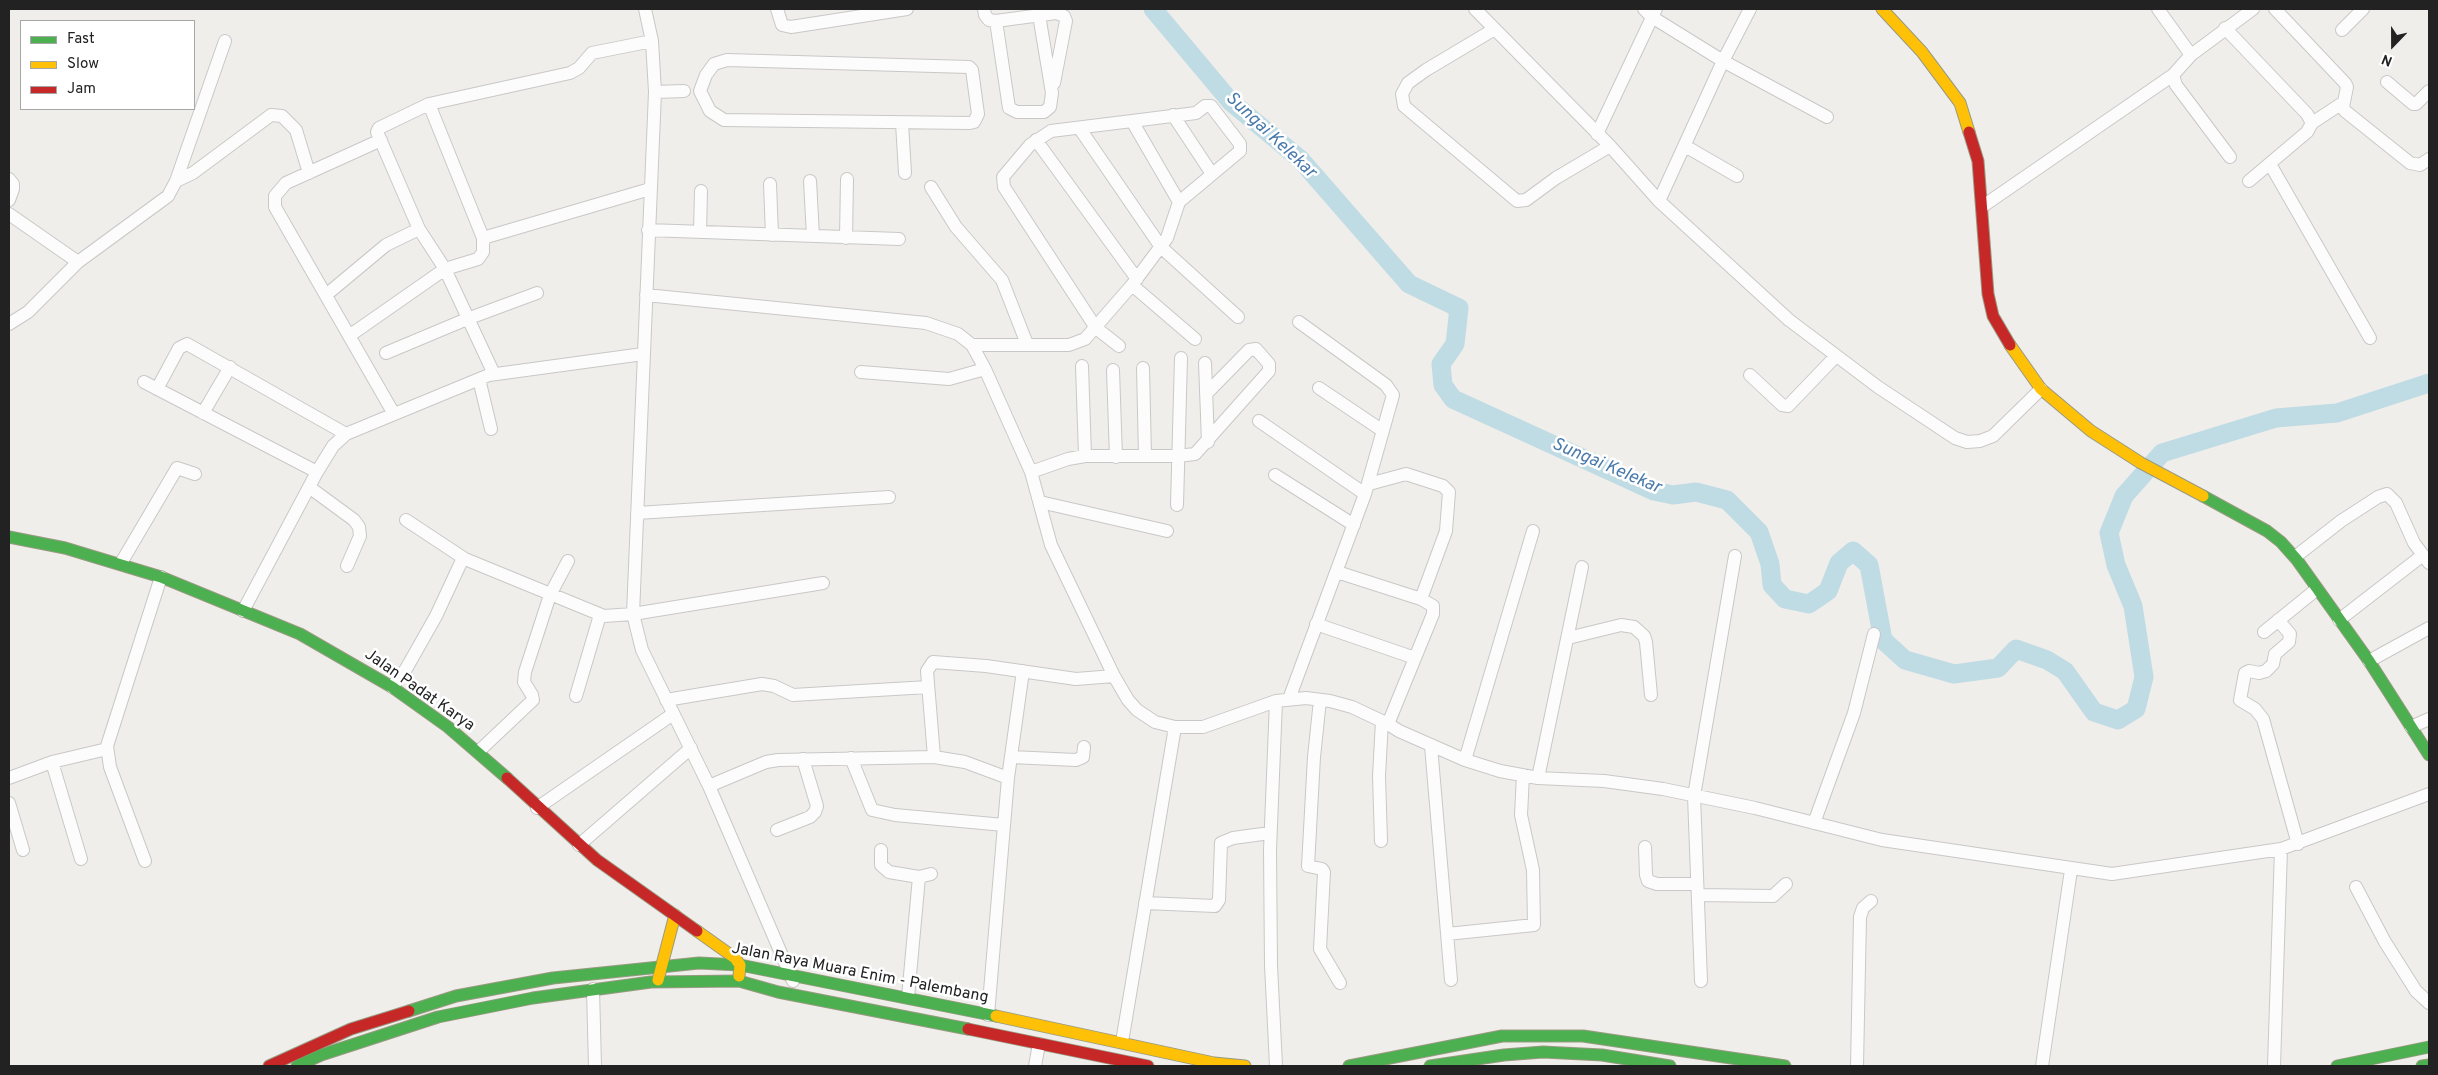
<!DOCTYPE html>
<style>
body{margin:0}
#map{position:relative;width:2438px;height:1075px;overflow:hidden;background:#f0eeeb;font-family:Overpass,sans-serif}
canvas{display:block}
.frame{position:absolute;inset:0;border:10px solid #222;pointer-events:none}
.legend{position:absolute;left:20px;top:20px;width:175px;height:90px;box-sizing:border-box;background:#fff;border:1px solid #a7a7a7;margin:0;padding:6px 9px;list-style:none;font-size:15px;color:#222}
.legend li{display:flex;align-items:center;gap:10px;height:25px}
.legend b{width:25px;border:1px solid #a7a7a7}
.north{position:absolute;left:2368px;top:20px;width:50px;height:50px;-webkit-text-stroke:4px #fff;paint-order:stroke;rotate:202deg;font-size:14px;font-weight:700;line-height:20px;text-align:center;color:#222}
.north::after{content:'';display:block;margin:auto;width:18px;height:22px;background:#222;clip-path:polygon(50% 0,100% 100%,50% 72%,0 100%)}
</style>
<div id="map">
<canvas width="2438" height="1075"></canvas>
<div class="frame"></div>
<ul class="legend">
<li><b style="height:6px;background:#4caf50"></b>Fast</li>
<li><b style="height:6px;background:#ffc107"></b>Slow</li>
<li><b style="height:6px;background:#c62828"></b>Jam</li>
</ul>
<div class="north">N</div>
</div>
<script>
const c = document.querySelector('canvas').getContext('2d');
c.lineJoin = 'round';
const poly = rows => new Path2D(rows.map(r => 'M' + r).join(''));
function strokePath(path, color, width, dash) { c.strokeStyle = color; c.lineWidth = width; c.lineCap = dash ? 'butt' : 'round'; c.setLineDash(dash || []); c.stroke(path); }
function label(font, color, halo, rows, align = 'center') {
  c.font = font + ' Overpass,sans-serif'; c.lineWidth = 5; c.setLineDash([]); c.textBaseline = 'middle'; c.strokeStyle = halo; c.fillStyle = color; for (const [text, x, y, turn = 0] of rows) {
    c.save(); c.translate(x, y); c.rotate((+turn || 0) * Math.PI / 180); c.textAlign = isNaN(turn) ? turn : align; if (halo) c.strokeText(text, 0, 0); c.fillText(text, 0, 0); c.restore();
  }
}
strokePath(poly([
 [1153,9,1231,102,1300,159,1409,284,1459,308,1455,344,1441,364,1443,385,1453,399,1654,491,1673,495,1696,492,1727,500,1759,532,1770,564,1772,585,1785,599,1809,604,1828,591,1839,563,1853,551,1869,565,1883,640,1905,660,1954,674,1998,668,2016,649,2047,660,2065,671,2094,712,2118,720,2136,709,2144,677,2133,606,2116,565,2109,533,2124,496,2162,453,2276,418,2337,413,2429,383]
]), '#bfdbe3', 19);
const street = poly([
 [645,9,652,41,655,92,633,614,642,650,709,786,793,981],
 [777,9,782,25,791,27,907,9],
 [984,9,985,15,989,20,996,21,1056,13,1064,16,1066,21,1054,83],
 [1475,9,1610,146,1659,201,1789,320,1878,387,1955,438,1967,442,1980,441,1993,436,2041,389],
 [1644,9,1652,17,1723,61,1827,117],
 [2158,9,2191,55,2253,9],
 [2275,9,2345,83,2347,87,2343,107,2345,111,2410,163,2420,165,2429,159],
 [996,21,1009,108,1017,112,1044,112,1050,107,1052,93,1039,15],
 [2225,28,2307,114,2312,123,2307,132,2249,181],
 [1493,30,1426,70,1408,83,1402,94,1404,106,1517,201,1526,200,1556,178,1610,146],
 [2342,30,2363,9],
 [727,60,969,67,972,70,978,114,974,122,970,123,724,120,710,111,700,91,706,75,714,64,727,60],
 [2173,75,2176,85,2230,157],
 [2387,82,2413,104,2416,104,2429,91],
 [655,92,684,91],
 [1173,115,1212,174],
 [902,123,905,173],
 [2312,123,2344,102],
 [1080,129,1161,247,1238,317],
 [1597,134,1656,9],
 [381,140,286,183,275,196,275,207,394,414],
 [1036,140,1137,279],
 [1685,146,1737,176],
 [2270,164,2370,338],
 [9,179,13,184,13,189,9,200],
 [176,181,193,173,271,115,282,116,296,130,309,173],
 [810,181,813,236],
 [770,184,772,235],
 [931,187,956,227,1002,280,1027,344],
 [1659,201,1723,61,1750,9],
 [1983,206,2173,75,2191,55],
 [9,214,78,262],
 [648,230,899,239],
 [700,232,701,191],
 [483,238,650,189],
 [846,238,847,179],
 [1132,285,1195,339],
 [326,295,386,245,419,229],
 [646,295,926,323,958,334,972,345,985,369,1031,472,1051,545,1114,676,1128,700,1137,710,1155,722,1175,727,1203,727,1276,701,1306,698,1330,701,1352,707,1388,724,1399,731,1465,760,1500,771,1538,778,1604,781,1663,789,1755,808,1882,840,2112,874,2281,849,2429,794],
 [9,324,28,312,78,262,168,196,176,181,225,41],
 [349,336,445,269,478,259,483,252,483,238,429,104],
 [972,345,1069,345,1085,339,1132,285,1167,238,1179,202,1240,151,1240,144,1211,106,1205,106,1196,113,1132,121],
 [1119,346,1096,328,1004,187,1003,177,1030,145,1051,131,1132,121,1179,202],
 [386,353,467,319,537,293],
 [1205,363,1208,442],
 [1082,366,1085,456],
 [1143,368,1145,456],
 [1113,370,1116,457],
 [861,372,949,379,985,369],
 [494,374,445,269,419,229,377,132,379,128,429,104,570,73,579,68,592,53,652,41],
 [1750,375,1782,405,1788,406,1836,356],
 [479,379,491,429],
 [144,382,317,472],
 [1319,388,1383,431],
 [157,389,179,348,187,344,346,434],
 [203,413,230,367],
 [1259,421,1365,494],
 [1031,472,1068,459,1085,456,1177,456,1195,454,1269,371,1269,364,1256,349,1249,350,1206,394],
 [1275,475,1354,525],
 [1369,484,1406,474,1443,486,1449,492,1446,531,1421,599],
 [309,487,354,520,359,527,360,536,347,566],
 [1040,502,1167,531],
 [1177,505,1181,358],
 [637,513,889,497],
 [406,520,465,559,604,616,633,614,823,583],
 [2295,557,2341,521,2378,497,2387,494,2396,503,2414,543,2429,563],
 [121,563,177,468,195,474],
 [1337,572,1421,599,1433,606,1433,614,1388,724],
 [243,611,317,472,333,446,346,434,489,375,643,354],
 [2278,620,2290,634,2289,642,2275,654,2273,664,2266,671,2259,673,2249,671,2245,673,2240,700,2255,709,2263,719,2298,844],
 [2339,620,2423,555],
 [1316,624,1415,658],
 [2264,632,2317,589],
 [1568,638,1621,625,1634,627,1644,636,1646,642,1651,695],
 [2369,661,2429,628],
 [392,687,406,669,436,616,463,558],
 [576,696,600,615],
 [1289,699,1365,494,1393,395,1386,385,1299,322],
 [666,700,762,684,774,686,793,695,928,687],
 [1320,700,1314,757,1308,866,1322,869,1324,872,1320,949,1340,983],
 [1276,701,1270,850,1271,965,1276,1066],
 [2411,727,2429,719],
 [1431,746,1451,980],
 [478,752,533,700,532,695,524,682,525,672,550,595,568,561],
 [934,757,927,671,933,662,986,666,1076,679,1114,676],
 [1011,757,1076,760,1083,757,1084,747],
 [851,758,872,810,895,815,1004,825],
 [1465,760,1533,531],
 [9,778,52,762],
 [1538,778,1582,567],
 [709,786,766,762,778,760,934,757,965,762,1008,778],
 [9,803,23,850],
 [537,808,673,714],
 [1814,823,1854,713,1874,634],
 [777,830,810,817,815,812,817,806,803,759],
 [1381,841,1379,776,1382,721],
 [579,845,691,748],
 [1645,847,1646,875,1648,881,1657,884,1697,884],
 [881,850,881,865,889,872,919,877,931,874],
 [81,859,52,762,107,749],
 [145,861,110,767,107,746,161,577],
 [2356,887,2385,942,2416,991,2429,1003],
 [1698,895,1773,896,1786,884],
 [1145,903,1215,906,1219,900,1221,843,1233,838,1270,833],
 [1447,934,1534,925,1533,870,1521,815,1523,775],
 [1701,981,1694,796,1735,556],
 [593,989,595,1066],
 [908,997,919,877],
 [988,1015,1008,778,1023,671],
 [1122,1042,1175,727],
 [1035,1066,1039,1044],
 [1857,1066,1860,917,1863,908,1871,901],
 [2042,1066,2071,870],
 [2274,1066,2281,849]
]);
const fast = poly([
 [2203,496,2267,531,2281,542,2297,560,2369,661,2429,755],
 [9,537,65,548,161,577,300,634,392,687,448,727,507,778],
 [409,1011,456,996,553,978,699,963,740,965,996,1016],
 [297,1066,321,1055,438,1017,533,998,651,982,739,981,778,992,968,1029],
 [1349,1066,1502,1036,1583,1036,1785,1066],
 [1430,1066,1504,1055,1543,1052,1602,1055,1670,1066],
 [2337,1066,2429,1047],
 [2422,1066,2429,1065]
]);
const slow = poly([
 [1882,9,1922,52,1960,103,1969,132],
 [2010,345,2041,389,2091,431,2141,463,2203,496],
 [697,931,735,958,740,965,739,976],
 [658,980,675,915],
 [996,1016,1214,1063,1245,1066]
]);
const jam = poly([
 [1969,132,1978,161,1988,294,1993,316,2010,345],
 [507,778,597,860,697,931],
 [968,1029,1148,1066],
 [269,1066,351,1029,409,1011]
]);
strokePath(street, '#c9c8c7', 14);
strokePath(fast, '#999a82', 13);
strokePath(slow, '#999a82', 13);
strokePath(jam, '#999a82', 13);
strokePath(street, '#fdfcfc', 12);
strokePath(fast, '#4caf50', 11);
strokePath(slow, '#ffc107', 11);
strokePath(jam, '#c62828', 11);
label('16px', '#222', '#fff', [
 ["Jalan Padat Karya",419,691,35],
 ["Jalan Raya Muara Enim - Palembang",860,974,11]
]);
label('italic 18px', '#4a7aab', '#fff', [
 ["Sungai Kelekar",1270,136,43],
 ["Sungai Kelekar",1606,467,23]
]);
</script>
